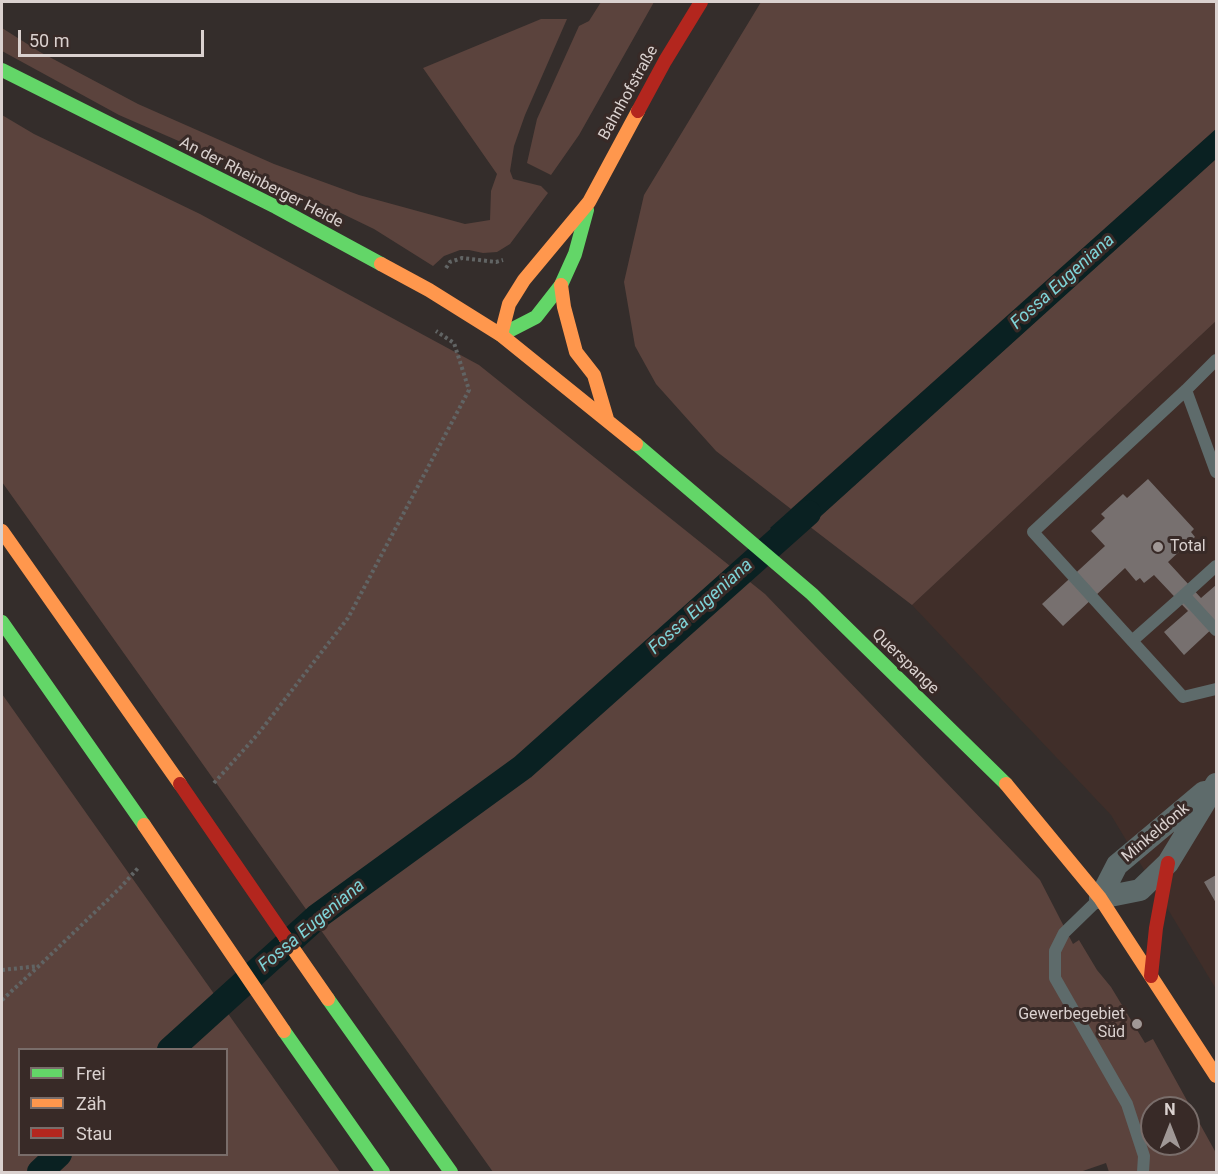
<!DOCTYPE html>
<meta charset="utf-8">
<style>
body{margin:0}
#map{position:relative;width:1218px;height:1174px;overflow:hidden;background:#342d2b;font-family:Roboto,sans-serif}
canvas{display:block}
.frame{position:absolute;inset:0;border:3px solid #dad1cf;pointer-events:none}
.legend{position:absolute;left:18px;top:1048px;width:210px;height:108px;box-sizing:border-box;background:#382a27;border:2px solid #796d6a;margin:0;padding:8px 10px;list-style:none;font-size:18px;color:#dad1cf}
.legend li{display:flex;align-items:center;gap:12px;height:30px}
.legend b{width:30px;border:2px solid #796d6a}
.north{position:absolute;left:1140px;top:1096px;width:60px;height:60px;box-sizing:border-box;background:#382a27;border:2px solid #796d6a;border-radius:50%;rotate:0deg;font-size:16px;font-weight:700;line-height:24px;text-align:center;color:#dad1cf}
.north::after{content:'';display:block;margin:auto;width:21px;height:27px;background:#a09896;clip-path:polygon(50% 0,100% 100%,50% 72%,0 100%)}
.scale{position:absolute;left:18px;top:30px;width:186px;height:27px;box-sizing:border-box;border:3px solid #dad1cf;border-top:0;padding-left:8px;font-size:18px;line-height:21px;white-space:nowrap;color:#dad1cf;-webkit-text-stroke:4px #382a27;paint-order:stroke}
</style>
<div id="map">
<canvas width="1218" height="1174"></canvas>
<div class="frame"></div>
<ul class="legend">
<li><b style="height:8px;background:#63d668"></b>Frei</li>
<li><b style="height:8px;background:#ff974d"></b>Zäh</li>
<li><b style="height:8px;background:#b3261e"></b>Stau</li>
</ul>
<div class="north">N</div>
<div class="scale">50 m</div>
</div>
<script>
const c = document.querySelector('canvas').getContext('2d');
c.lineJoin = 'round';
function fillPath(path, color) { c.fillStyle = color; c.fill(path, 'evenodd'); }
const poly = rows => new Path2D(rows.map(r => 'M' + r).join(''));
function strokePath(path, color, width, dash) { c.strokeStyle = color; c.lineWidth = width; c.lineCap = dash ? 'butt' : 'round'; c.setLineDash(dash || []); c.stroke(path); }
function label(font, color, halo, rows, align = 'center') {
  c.font = font + ' Roboto,sans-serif'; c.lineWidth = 6; c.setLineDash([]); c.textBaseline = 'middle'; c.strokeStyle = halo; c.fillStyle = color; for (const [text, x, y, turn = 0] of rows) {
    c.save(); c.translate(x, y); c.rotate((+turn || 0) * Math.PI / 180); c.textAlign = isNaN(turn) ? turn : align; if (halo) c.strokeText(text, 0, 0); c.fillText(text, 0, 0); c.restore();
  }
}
fillPath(poly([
 [1216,321,1216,989,1111,815,912,605]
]), '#402e29');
fillPath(poly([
 [601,2,654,2,579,135,551,175,527,163,537,119,579,26,589,21],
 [761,2,1216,2,1216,129,791,509,716,451,656,384,635,346,624,282,644,195],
 [541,19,567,19,525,115,514,146,510,171,513,179,541,186,548,193,510,244,497,252,483,253,469,250,460,250,444,256,433,266,374,229,314,200,119,115,2,51,2,28,40,52,138,104,274,164,359,195,465,224,490,220,491,191,497,174,423,68],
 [2,115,34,134,200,214,479,365,765,594,1040,880,1073,944,1079,940,1097,970,1111,987,1145,1043,1153,1039,1216,1153,1216,1172,1109,1172,1106,1163,1080,1172,493,1172,2,482],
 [1152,1108,1188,1108,1188,1144,1152,1144],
 [1216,159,1216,321,912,605,809,526],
 [2,694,340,1172,2,1172],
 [20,1050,226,1050,226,1154,20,1154]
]), '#5b433d');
fillPath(poly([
 [1216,129,1216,159,790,544,770,528]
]), '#0a2122');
strokePath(poly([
 [170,1050,318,916,523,767,808,513],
 [40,1172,59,1154]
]), '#0a2122', 26);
fillPath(poly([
 [1148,479,1194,529,1191,532,1195,537,1168,562,1201,598,1216,585,1216,625,1184,655,1164,632,1188,611,1154,575,1144,583,1140,578,1136,581,1125,568,1063,626,1042,604,1105,546,1091,531,1105,518,1101,514,1123,494,1127,498],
 [1216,875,1216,903,1204,882]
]), '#77706f');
strokePath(poly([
 [446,268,450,262,462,258,496,262,503,260],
 [214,783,258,734,348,618,469,390,454,343,436,331],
 [2,970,39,966],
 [2,1000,40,965,120,888,139,867]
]), '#616464', 4, [3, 3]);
strokePath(poly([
 [1216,360,1186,390,1033,532,1183,697,1216,689],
 [1186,390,1216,472],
 [1184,595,1216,566],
 [1132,641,1184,595,1216,630],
 [1099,899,1064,933,1055,951,1055,978,1127,1104,1144,1156,1143,1172]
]), '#5e6b6b', 12);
strokePath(poly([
 [1100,898,1140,890,1168,863,1216,784],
 [1100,898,1117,865,1204,792]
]), '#5e6b6b', 22);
strokePath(poly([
 [2,70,276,207,381,264],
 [501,335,536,317,561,285,575,254,587,210],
 [636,444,812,594,1006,784],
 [2,622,144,825],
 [328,999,451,1172],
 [284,1031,383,1172]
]), '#63d668', 14);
strokePath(poly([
 [381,264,429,290,501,335,636,444],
 [561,285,564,307,576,352,594,375,607,419],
 [501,335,509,304,524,280,589,202,638,111],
 [2,531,180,784],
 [1006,784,1100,898,1216,1076]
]), '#ff974d', 14);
strokePath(poly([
 [638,111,665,61,701,2],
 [1151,976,1156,928,1168,863]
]), '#b3261e', 14);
strokePath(poly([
 [144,825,284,1031],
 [285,937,328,999]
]), '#ff974d', 14);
strokePath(poly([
 [180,784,285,937]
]), '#b3261e', 14);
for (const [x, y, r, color] of [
 [1158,547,6,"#a09896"],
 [1137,1024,6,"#a09896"]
]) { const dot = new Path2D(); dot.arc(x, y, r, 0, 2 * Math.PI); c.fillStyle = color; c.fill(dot); strokePath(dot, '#382a27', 2); }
label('16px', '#dad1cf', '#382a27', [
 ["Bahnhofstraße",629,93,-61],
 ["An der Rheinberger Heide",261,183,27],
 ["Querspange",905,662,44],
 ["Minkeldonk",1156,833,-40]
]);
label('16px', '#dad1cf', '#382a27', [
 ["Total",1170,547],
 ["Gewerbegebiet",1125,1015,"right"],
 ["Süd",1125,1033,"right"]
], 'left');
label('italic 18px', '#7ed3d7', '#382a27', [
 ["Fossa Eugeniana",1063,282,-42],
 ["Fossa Eugeniana",701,607,-42],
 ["Fossa Eugeniana",312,926,-40]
]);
</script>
